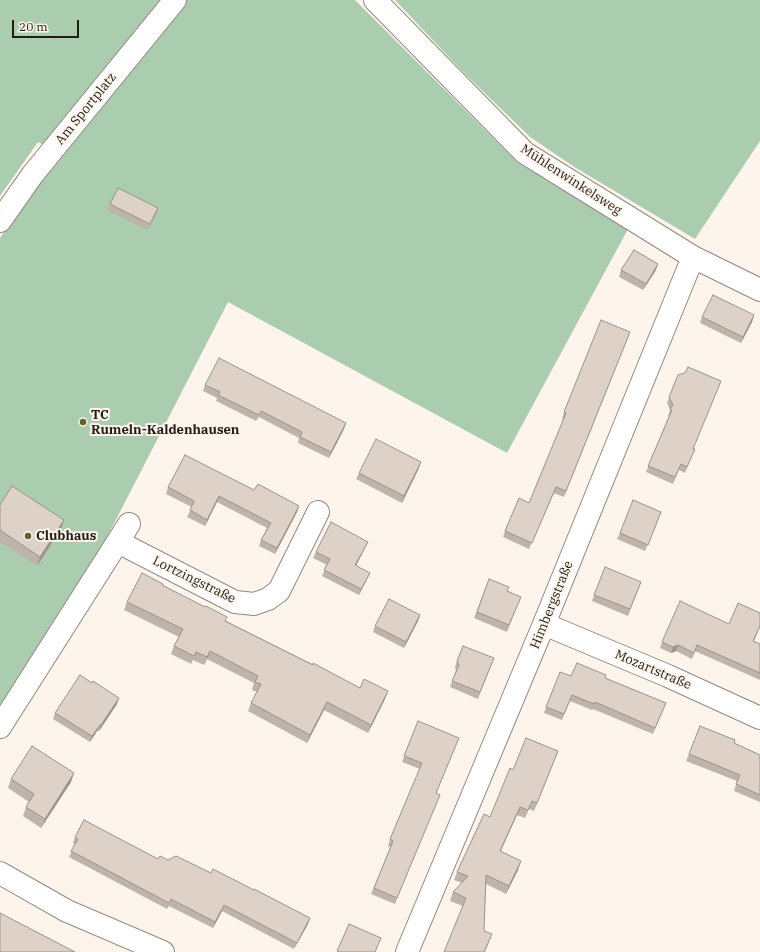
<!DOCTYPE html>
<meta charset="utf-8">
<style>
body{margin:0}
#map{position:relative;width:760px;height:952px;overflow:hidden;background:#fdf4eb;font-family:"IBM Plex Serif",serif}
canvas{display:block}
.scale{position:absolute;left:12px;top:20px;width:67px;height:18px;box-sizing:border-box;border:2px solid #201c18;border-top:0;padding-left:5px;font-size:12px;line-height:14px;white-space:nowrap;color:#201c18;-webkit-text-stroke:3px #fdf4eb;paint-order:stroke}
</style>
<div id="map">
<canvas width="760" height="952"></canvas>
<div class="scale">20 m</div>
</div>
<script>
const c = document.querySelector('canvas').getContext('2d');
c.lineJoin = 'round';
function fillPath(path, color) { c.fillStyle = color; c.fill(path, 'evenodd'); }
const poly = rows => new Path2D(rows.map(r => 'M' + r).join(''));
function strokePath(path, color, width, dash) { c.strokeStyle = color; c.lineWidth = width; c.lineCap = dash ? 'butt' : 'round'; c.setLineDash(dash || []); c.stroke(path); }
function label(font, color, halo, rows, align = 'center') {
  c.font = font + ' "IBM Plex Serif",serif'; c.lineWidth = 4; c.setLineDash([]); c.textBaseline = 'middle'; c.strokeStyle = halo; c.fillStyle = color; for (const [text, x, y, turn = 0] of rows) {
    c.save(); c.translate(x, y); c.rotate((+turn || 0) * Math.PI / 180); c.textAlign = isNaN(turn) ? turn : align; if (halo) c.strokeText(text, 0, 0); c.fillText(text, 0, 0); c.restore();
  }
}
fillPath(poly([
 [0,0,355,0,518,163,628,229,507,453,228,302,105,541,37,654,0,710,0,238,33,187,59,154,38,142,0,196],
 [395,0,760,0,760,141,695,239,576,168,530,137,462,71]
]), '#aacdaf');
const minor = poly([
 [375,0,525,153,693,257,760,290],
 [0,221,33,174,175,0],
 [118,542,235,602,254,604,268,599,279,591,318,512],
 [544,624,668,676,760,718],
 [0,727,129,524],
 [0,873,67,911,163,952],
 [407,952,544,624,693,257]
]);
strokePath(minor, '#93897f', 24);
strokePath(minor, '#fff', 22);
fillPath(poly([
 [110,204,158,208,156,214,147,230,107,210],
 [621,270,656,270,643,290,619,277],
 [754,315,752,322,741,343,700,323,702,317],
 [630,332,564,497,554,493,529,549,503,537,505,531,529,503,564,419,562,419,564,412],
 [678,375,693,449,692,455,685,473,679,470,673,484,646,472,669,416,668,416,670,410,667,403],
 [205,385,344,429,329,458,298,443,299,438,259,417,256,421,216,401,217,398,203,391],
 [419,468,402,503,356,479,359,473],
 [168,487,254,490,299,506,297,512,275,554,259,546,261,540,267,528,217,502,205,526,187,517,192,507,166,494],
 [0,505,64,520,61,529,37,566,0,542],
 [659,518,645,551,617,539,620,533],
 [365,548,356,566,370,573,359,595,322,576,327,565,313,558,316,552],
 [489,579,507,591,518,603,507,632,474,618],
 [641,582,628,616,592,601,594,595],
 [163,585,226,621,360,688,385,699,368,733,324,710,307,743,248,711,251,703,257,692,252,690,254,683,207,659,204,665,193,660,191,664,171,654,174,646,179,637,124,610,127,602],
 [760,613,760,627,754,641,760,644,760,680,695,651,692,659,676,651,671,653,660,648,662,642,729,624],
 [420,615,418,621,404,648,373,632,375,626],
 [494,658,478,699,450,687,456,671,455,667,457,661],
 [571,676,605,678,666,703,653,734,593,709,592,710,570,701,562,720,544,713,546,707],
 [117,704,99,731,97,731,90,742,53,719,55,713],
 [418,721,437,793,395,904,371,894,391,847,388,846,390,839,420,769,402,762],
 [734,743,760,755,760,802,734,791,737,781,686,761,689,754],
 [558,751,534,811,529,809,525,818,517,815,500,852,518,870,506,894,486,884,484,931,489,942,485,952,444,952,463,906,450,901,453,892,462,883,454,880,457,872,490,817],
 [11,779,71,782,41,828,23,816,26,807,29,802,8,788],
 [75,837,158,859,308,924,294,949,222,911,213,928,169,906,167,909,69,857,75,844,73,843]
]), '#bfb4ab');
fillPath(poly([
 [158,208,156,214,147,230],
 [658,264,656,270,643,290,646,284],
 [754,315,752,322,741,343,743,337],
 [346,423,344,429,329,458,331,452],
 [421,462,419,468,402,503,404,496],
 [219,496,217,502,205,526,207,520],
 [299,506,297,512,275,554,277,548],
 [64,520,61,529,37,566,40,557],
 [368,542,365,548,353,571,355,565],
 [370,573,359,595,361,589],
 [420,615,418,621,404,648,406,642],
 [678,645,676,651,671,653,673,647],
 [210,651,207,659,204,665,207,657],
 [388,691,385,699,368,733,371,725],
 [119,698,117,704,99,731,101,725],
 [327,702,324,710,307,743,310,735],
 [100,725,97,731,90,742,92,736],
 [558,751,555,759,534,811,537,803],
 [74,773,71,782,41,828,45,819],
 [520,807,517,815,497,859,500,851],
 [521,861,518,870,506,894,509,886],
 [224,905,222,911,213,928,215,922],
 [310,918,308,924,294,949,297,943]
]), '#9b928b');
const building = poly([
 [118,188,158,208,150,224,110,204,118,188],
 [634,250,658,264,646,284,621,270,634,250],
 [713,295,754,315,743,337,702,317,713,295],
 [601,320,630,332,566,491,556,487,532,543,505,531,519,498,529,503,566,413,564,412,601,320],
 [219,358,346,423,331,452,300,437,302,432,261,411,259,415,218,395,220,392,205,385,219,358],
 [688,367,721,381,693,449,695,449,687,467,681,464,675,477,648,466,672,410,670,409,673,405,669,397,678,375,685,373,688,367],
 [376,439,421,462,404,496,359,473,376,439],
 [185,455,254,490,258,484,299,506,277,548,261,540,271,523,219,496,207,520,190,510,194,501,168,487,185,455],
 [12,486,64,520,40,557,0,530,0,505,12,486],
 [633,500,661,512,648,545,620,533,633,500],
 [331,522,368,542,355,565,370,573,361,589,324,570,330,559,316,552,331,522],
 [605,567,641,582,630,609,594,595,605,567],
 [142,573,163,584,162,585,205,607,206,606,227,617,225,621,313,665,313,663,360,688,364,679,388,691,371,725,327,702,310,735,251,703,261,684,255,682,258,676,210,651,207,657,196,652,194,656,174,646,183,629,127,602,142,573],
 [489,579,509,587,507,591,521,597,509,625,477,612,489,579],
 [389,599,420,615,406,642,375,626,389,599],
 [680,601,729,624,738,603,760,613,760,626,753,641,760,644,760,673,697,645,694,653,678,645,673,647,662,642,680,601],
 [463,646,494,658,480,692,452,681,459,665,457,661,463,646],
 [577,663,606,675,605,678,666,703,655,728,595,702,594,704,572,695,564,714,546,707,560,672,571,676,577,663],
 [80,675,92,683,93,681,119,698,101,725,100,725,92,736,55,713,80,675],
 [418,721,459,738,436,793,440,795,397,898,374,888,393,841,390,839,422,763,404,756,418,721],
 [700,726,735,740,734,743,760,755,760,795,736,784,740,775,689,754,700,726],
 [526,738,558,751,537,803,532,801,528,810,520,807,500,851,521,861,509,886,486,875,484,931,492,934,484,952,444,952,466,898,453,892,468,876,457,872,484,814,490,817,510,768,513,770,526,738],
 [32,746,74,773,45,819,26,807,34,794,11,779,32,746],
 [84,820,158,859,160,856,168,860,176,856,211,873,213,869,254,890,254,889,310,918,297,943,224,905,215,922,171,899,169,903,71,851,78,839,75,837,84,820],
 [0,913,75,952,0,952,0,913],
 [349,924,381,938,375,952,340,952,337,951,349,924]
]);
fillPath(building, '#ded1c7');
strokePath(building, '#9b928b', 1);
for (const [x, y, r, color] of [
 [83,422,4,"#655f2c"],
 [28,536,4,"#655f2c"]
]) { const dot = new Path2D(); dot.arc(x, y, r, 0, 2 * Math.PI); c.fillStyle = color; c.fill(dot); strokePath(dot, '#fdf4eb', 1.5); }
label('13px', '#201c18', '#fdf4eb', [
 ["Am Sportplatz",86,109,-51],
 ["Mühlenwinkelsweg",571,180,33],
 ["Lortzingstraße",194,580,26],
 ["Himbergstraße",552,605,-68],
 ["Mozartstraße",653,670,23]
]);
label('bold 13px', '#201c18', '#fdf4eb', [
 ["TC",91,415],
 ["Rumeln-Kaldenhausen",91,430],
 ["Clubhaus",36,536]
], 'left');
</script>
